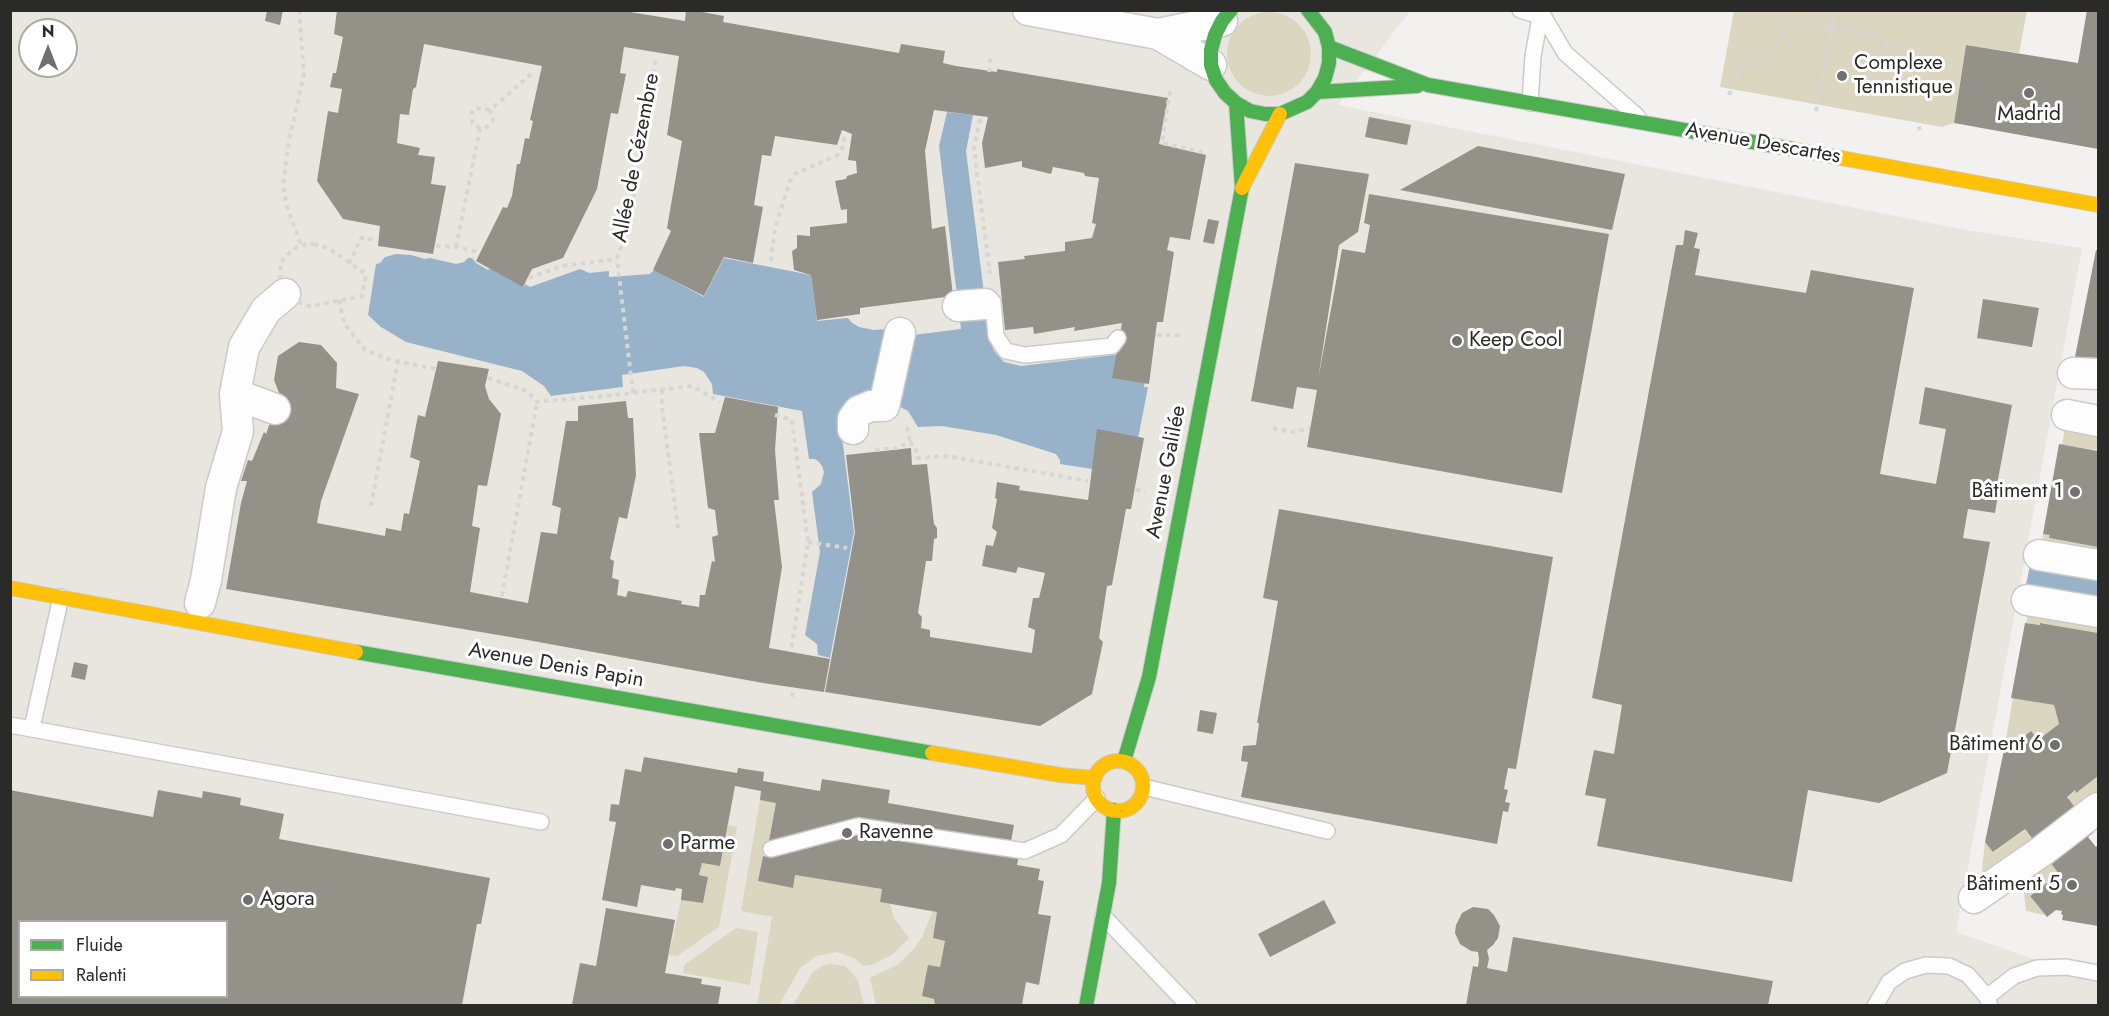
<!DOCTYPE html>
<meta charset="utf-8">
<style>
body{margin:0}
#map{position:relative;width:2109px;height:1016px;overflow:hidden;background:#f2f1f0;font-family:Jost,sans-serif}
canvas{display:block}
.frame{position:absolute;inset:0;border:12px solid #2a2a29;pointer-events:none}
.legend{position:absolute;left:18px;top:920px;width:210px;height:78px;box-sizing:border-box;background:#fff;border:2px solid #aaaaa9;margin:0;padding:8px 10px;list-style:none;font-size:18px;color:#2a2a29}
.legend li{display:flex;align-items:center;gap:12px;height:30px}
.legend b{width:30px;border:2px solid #aaaaa9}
.north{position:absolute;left:18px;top:18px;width:60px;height:60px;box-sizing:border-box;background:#fff;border:2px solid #aaaaa9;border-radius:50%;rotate:0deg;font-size:16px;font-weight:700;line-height:24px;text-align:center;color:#2a2a29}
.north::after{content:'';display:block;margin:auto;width:21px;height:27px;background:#70706f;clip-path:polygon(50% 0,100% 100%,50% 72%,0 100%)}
</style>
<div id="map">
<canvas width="2109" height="1016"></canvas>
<div class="frame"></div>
<ul class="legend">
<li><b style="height:8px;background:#4caf50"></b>Fluide</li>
<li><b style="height:8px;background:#ffc107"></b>Ralenti</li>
</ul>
<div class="north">N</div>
</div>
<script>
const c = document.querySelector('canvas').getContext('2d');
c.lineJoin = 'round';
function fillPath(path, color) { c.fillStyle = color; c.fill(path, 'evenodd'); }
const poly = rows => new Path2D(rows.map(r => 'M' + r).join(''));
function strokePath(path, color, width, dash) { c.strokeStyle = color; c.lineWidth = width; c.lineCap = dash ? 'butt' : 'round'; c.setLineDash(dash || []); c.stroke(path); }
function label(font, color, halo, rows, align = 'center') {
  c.font = font + ' Jost,sans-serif'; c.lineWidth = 6; c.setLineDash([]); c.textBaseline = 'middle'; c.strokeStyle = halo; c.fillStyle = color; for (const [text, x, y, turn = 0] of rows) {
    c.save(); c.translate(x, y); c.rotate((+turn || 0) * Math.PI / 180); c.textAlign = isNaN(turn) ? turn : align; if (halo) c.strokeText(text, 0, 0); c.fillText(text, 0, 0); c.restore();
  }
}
fillPath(poly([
 [10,11,1410,11,1338,105,1966,230,2082,248,1956,932,2098,981,2098,1005,11,1005],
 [30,30,66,30,66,66,30,66],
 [20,922,226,922,226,996,20,996]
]), '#e8e6df');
fillPath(poly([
 [1734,11,2027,11,2019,53,1966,45,1954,123,1942,127,1720,87],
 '1227 54a42 42 0 1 1 84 0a42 42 0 1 1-84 0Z',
 [2066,423,2098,429,2098,450,2062,445],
 [2043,534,2050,535,2050,538,2098,547,2098,561,2041,551],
 [2029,605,2098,617,2098,633,2041,623,2040,625,2026,623],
 [2013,698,2054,705,2059,724,2038,740,2030,731,2004,750],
 [2098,776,2098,799,2079,814,2067,797,2075,790,2076,792],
 [760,800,776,803,766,857,763,856,758,881,793,888,795,875,882,889,880,902,890,904,894,918,909,938,892,955,871,965,864,966,854,958,837,952,816,956,800,968,779,1005,757,1005,772,917,741,911],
 [728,825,737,827,719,927,677,956,669,955,681,900,703,903,708,877,699,875,702,863,720,866],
 [2025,829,2037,846,1981,879,1985,842,1994,852],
 [2046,857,2059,874,2030,896,2045,915,2026,911,2022,875],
 [933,911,937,912,933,938,945,941,940,967,922,996,934,999,935,1005,876,1005,870,978,897,965,913,950,922,937],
 [736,928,758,932,750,985,683,973,684,965],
 [830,964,845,966,853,974,858,981,864,1005,793,1005,813,972,824,965]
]), '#dbd6c0');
fillPath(poly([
 [947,112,973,115,966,151,990,341,994,351,1004,362,1021,366,1113,355,1149,354,1144,387,1148,387,1131,475,1060,464,1060,460,1056,454,996,435,942,426,918,427,908,411,895,404,842,437,854,532,830,658,818,655,817,644,805,635,820,552,812,492,821,484,824,472,822,466,819,462,815,459,809,459,802,411,713,394,712,384,704,372,697,368,684,366,622,375,623,387,551,396,544,386,522,371,406,342,381,327,368,315,376,264,380,263,385,257,396,254,411,255,425,259,430,258,456,264,464,262,468,258,472,258,476,263,488,270,490,268,524,287,525,284,530,287,580,269,589,273,609,271,609,277,650,274,654,270,704,297,724,258,811,275,817,321,848,318,851,322,859,327,874,330,887,329,889,338,961,329,939,146],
 [2031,561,2098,573,2098,607,2024,594]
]), '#98b2c9');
fillPath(poly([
 [267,10,283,10,280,25,265,21],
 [337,10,631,10,630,12,685,21,686,10,691,10,724,16,723,22,899,53,901,44,945,51,943,63,956,66,997,72,997,69,1168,98,1159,144,1206,155,1190,240,1170,237,1167,250,1174,252,1163,322,1157,322,1149,384,1112,378,1122,323,1074,331,1075,327,1034,334,1033,327,1005,330,998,262,1025,259,1024,256,1065,251,1065,242,1092,238,1096,224,1092,223,1099,178,1085,176,1084,173,1053,167,1051,174,1022,167,1022,161,985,168,982,143,988,117,934,110,925,151,932,229,945,226,953,296,860,308,860,314,817,320,811,275,794,270,792,251,797,248,797,235,810,236,810,227,847,223,847,209,841,210,835,181,846,179,847,176,857,173,856,161,848,160,852,134,842,130,837,145,775,136,771,156,762,155,754,205,763,207,753,263,724,257,704,296,653,270,671,231,667,228,682,141,667,135,679,56,624,47,620,73,626,74,618,114,611,113,597,189,563,258,532,269,523,287,476,261,503,207,507,208,512,196,517,164,520,164,525,138,529,139,533,121,530,120,542,66,424,44,416,87,413,89,409,115,400,114,397,143,420,148,418,155,435,157,431,184,446,186,433,254,378,246,380,226,343,219,317,181,328,111,338,113,342,89,330,87,333,73,336,73,343,37,334,34],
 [2087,10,2098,12,2098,149,1954,123,1966,45,2078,63],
 [1369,117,1411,125,1407,145,1365,137],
 [1478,146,1625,174,1612,230,1400,190],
 [1295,163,1369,174,1358,232,1339,245,1318,380,1342,249,1365,253,1370,225,1364,223,1369,194,1609,234,1562,493,1307,447,1317,390,1297,387,1293,409,1251,401],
 [1208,219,1219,221,1214,244,1203,242],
 [1685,230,1698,233,1694,248,1700,249,1695,275,1806,293,1811,270,1914,288,1880,474,1936,484,1946,429,1919,424,1925,387,2012,405,1995,495,1998,495,1995,513,1968,509,1963,538,1990,542,1947,773,1879,803,1808,790,1792,882,1597,846,1606,799,1585,795,1594,750,1614,754,1622,705,1592,698,1676,245,1683,245],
 [2096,250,2098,251,2098,362,2075,357],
 [1983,299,2039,308,2032,347,1977,338],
 [299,342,321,345,337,363,336,388,359,394,321,501,317,523,385,536,386,528,401,531,404,513,409,514,420,461,410,457,418,415,425,417,438,361,489,369,485,386,489,399,501,414,487,486,478,485,472,526,480,528,470,592,528,603,541,532,557,534,561,508,552,505,566,421,578,421,578,406,626,401,628,418,633,418,636,475,627,519,619,517,610,559,614,561,612,578,619,580,617,595,626,597,628,591,682,601,681,604,699,607,700,595,705,595,712,561,715,562,712,537,718,535,715,510,708,508,699,433,715,433,725,397,778,407,775,450,779,500,774,500,782,567,769,648,830,659,824,692,763,683,522,639,226,589,241,503,247,481,241,481,248,460,252,461,264,432,266,434,280,395,274,380,278,356],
 [1097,429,1144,438,1131,509,1126,509,1112,585,1107,586,1099,638,1103,642,1092,694,1040,726,825,692,855,532,846,455,911,448,912,465,927,464,934,524,937,528,937,538,934,539,932,561,926,561,918,613,922,617,921,628,930,630,930,637,1032,653,1035,630,1028,627,1033,598,1039,598,1045,573,1018,567,1016,573,982,566,986,545,993,546,997,532,992,528,997,499,995,498,997,482,1020,486,1019,490,1088,500],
 [2059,444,2098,451,2098,547,2049,538,2050,535,2043,534],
 [1279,509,1553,557,1516,769,1508,768,1504,789,1508,790,1505,802,1510,803,1508,812,1503,811,1497,844,1241,797,1248,762,1241,761,1243,746,1256,745,1259,723,1257,723,1278,601,1263,598],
 [2025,623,2040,625,2040,623,2098,633,2098,776,2076,793,2075,790,2067,797,2094,832,2088,837,2096,847,2098,845,2098,926,2062,920,2063,915,2061,914,2062,911,2056,910,2047,917,2030,896,2059,874,2025,829,1993,852,1985,842,2004,750,2031,731,2038,740,2059,724,2054,705,2011,698],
 [74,662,88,665,85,680,71,677],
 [1200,710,1217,713,1213,734,1197,731],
 [644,757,737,773,738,768,764,772,763,781,820,791,822,779,890,790,888,803,1014,825,1009,853,1019,855,1017,865,1040,869,1038,880,1044,881,1038,914,1051,916,1039,985,1026,982,1022,1005,935,1005,934,999,922,996,928,965,940,967,945,941,933,938,937,912,880,902,882,889,795,875,793,888,758,881,763,856,766,857,776,803,760,800,761,791,735,786,720,866,702,863,699,875,708,877,703,903,681,900,682,889,676,888,675,891,641,885,637,907,602,900,616,822,609,821,611,804,619,805,625,769,641,772],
 [10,790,153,817,158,790,202,798,203,791,241,798,240,805,284,814,279,839,490,878,481,924,477,924,462,1005,10,1005],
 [226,921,226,996,20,996,20,921],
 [1324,900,1336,923,1270,957,1258,934],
 [1473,907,1488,909,1494,915,1500,926,1498,938,1493,945,1487,950,1489,959,1487,968,1507,972,1513,937,1773,981,1768,1005,1466,1005,1473,966,1478,967,1479,959,1478,952,1471,951,1460,944,1455,933,1456,925,1462,913],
 [606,908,675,920,665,973,702,979,701,984,721,987,718,1005,572,1005,580,963,596,966]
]), '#949188');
const lane = poly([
 [1520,10,1533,14,1543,10],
 [1541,12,1565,53,1637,116],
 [1530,103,1533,56,1541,12],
 [993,302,996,336,1006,351,1025,355,1112,346,1118,338],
 [10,725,541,822],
 [32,728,61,597],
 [1144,787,1327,831],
 [771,849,858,826,1025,851,1061,835,1097,798],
 [1103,916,1189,1006],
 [1987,997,2014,976,2037,968,2066,967,2098,973],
 [1875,1006,1889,982,1905,971,1926,965,1949,966,1968,975,1987,997,1990,1006]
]);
const street = poly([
 [1028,10,1158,34,1211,65],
 [1158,34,1222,21],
 [958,306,985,304],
 [2073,373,2098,374],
 [235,394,275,409],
 [2067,415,2098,421],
 [853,429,853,419,859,411,871,406,884,406,900,333],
 [2039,555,2098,565],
 [2027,600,2098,612],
 [200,603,206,580,221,488,238,431,235,394,244,347,266,310,285,294],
 [1974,898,2042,851,2098,808]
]);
const fast = poly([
 [1231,10,1222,21,1215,35,1211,50,1211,65,1216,80,1225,93,1236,103,1250,111,1265,114,1280,114,1307,102,1317,92,1325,78,1329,63,1329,47,1325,32,1308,10],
 [1329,47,1428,85,1792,149],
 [1317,92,1417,86],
 [356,652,932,753],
 [1124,761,1149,677,1242,188,1236,103],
 [1086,1006,1109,883,1114,810]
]);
const slow = poly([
 [1792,149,2098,205],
 [1242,188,1280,114],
 [10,588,356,652],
 [932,753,1060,775,1095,778],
 '1093 786a25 25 0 1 1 50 0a25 25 0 1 1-50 0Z'
]);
strokePath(lane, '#cacac8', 18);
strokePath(street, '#cacac8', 33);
strokePath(fast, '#cacac8', 16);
strokePath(slow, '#cacac8', 16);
strokePath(poly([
 [299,10,304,73,288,145,283,187,287,207,301,245],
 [664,13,664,10],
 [989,72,991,55],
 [1170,91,1162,143,1206,153],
 [1729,95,1738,72,1780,39,1785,22,1800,22,1870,32,1898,51,1900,64,1898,80,1910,92,1920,130],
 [1816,111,1835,10],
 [980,119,974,149,990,274],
 [480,129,472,122,472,110,481,108,490,110],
 [314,244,330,249,366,274,362,296,310,306,292,300,285,294,281,289,280,279,281,262,292,250,301,245,314,244],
 [436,246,456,247,477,252],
 [456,247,480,129,484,129,493,121,490,110,531,74],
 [771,261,775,228,790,181,795,174,838,155,842,149,845,133],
 [349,264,361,238,376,240],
 [529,278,561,266,617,259],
 [339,300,344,323,365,350,388,359,435,369],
 [1157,335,1180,335],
 [488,378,527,391,537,402,624,394,692,386,720,402],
 [662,390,662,407,678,528],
 [633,393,617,259,624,238,630,215,656,56],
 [775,415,792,420,808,542,791,651],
 [907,427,910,442],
 [1273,428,1291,432,1310,429],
 [875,450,897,448,910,442,915,447,917,458,947,456,1088,481],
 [1136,490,1146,491],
 [371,506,398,361],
 [808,542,847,548],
 [502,596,537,402],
 [792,697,794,688]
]), '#d6d6d5', 4, [4.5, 4.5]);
strokePath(lane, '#fdfdfd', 15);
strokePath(street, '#fdfdfd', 30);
strokePath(fast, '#4caf50', 14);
strokePath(slow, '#ffc107', 14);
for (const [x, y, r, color] of [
 [1842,76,6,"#70706f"],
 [2029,93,6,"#70706f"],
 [1457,341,6,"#70706f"],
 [2075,492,6,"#70706f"],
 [2055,745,6,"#70706f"],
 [847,833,6,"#70706f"],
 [668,844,6,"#70706f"],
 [2072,885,6,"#70706f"],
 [248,900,6,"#70706f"]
]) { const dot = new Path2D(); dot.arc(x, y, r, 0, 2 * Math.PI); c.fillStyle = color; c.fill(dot); strokePath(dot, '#fff', 2); }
label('21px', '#2a2a29', '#fff', [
 ["Complexe",1854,64],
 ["Tennistique",1854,88],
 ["Madrid",2029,115,"center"],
 ["Keep Cool",1469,341],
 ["Bâtiment 1",2063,492,"right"],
 ["Bâtiment 6",2043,745,"right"],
 ["Ravenne",859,833],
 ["Parme",680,844],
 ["Bâtiment 5",2060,885,"right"],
 ["Agora",260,900]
], 'left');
label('21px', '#2a2a29', '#fff', [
 ["Avenue Descartes",1763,144,10],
 ["Allée de Cézembre",637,158,-79],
 ["Avenue Galilée",1167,472,-79],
 ["Avenue Denis Papin",556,666,10]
]);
</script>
